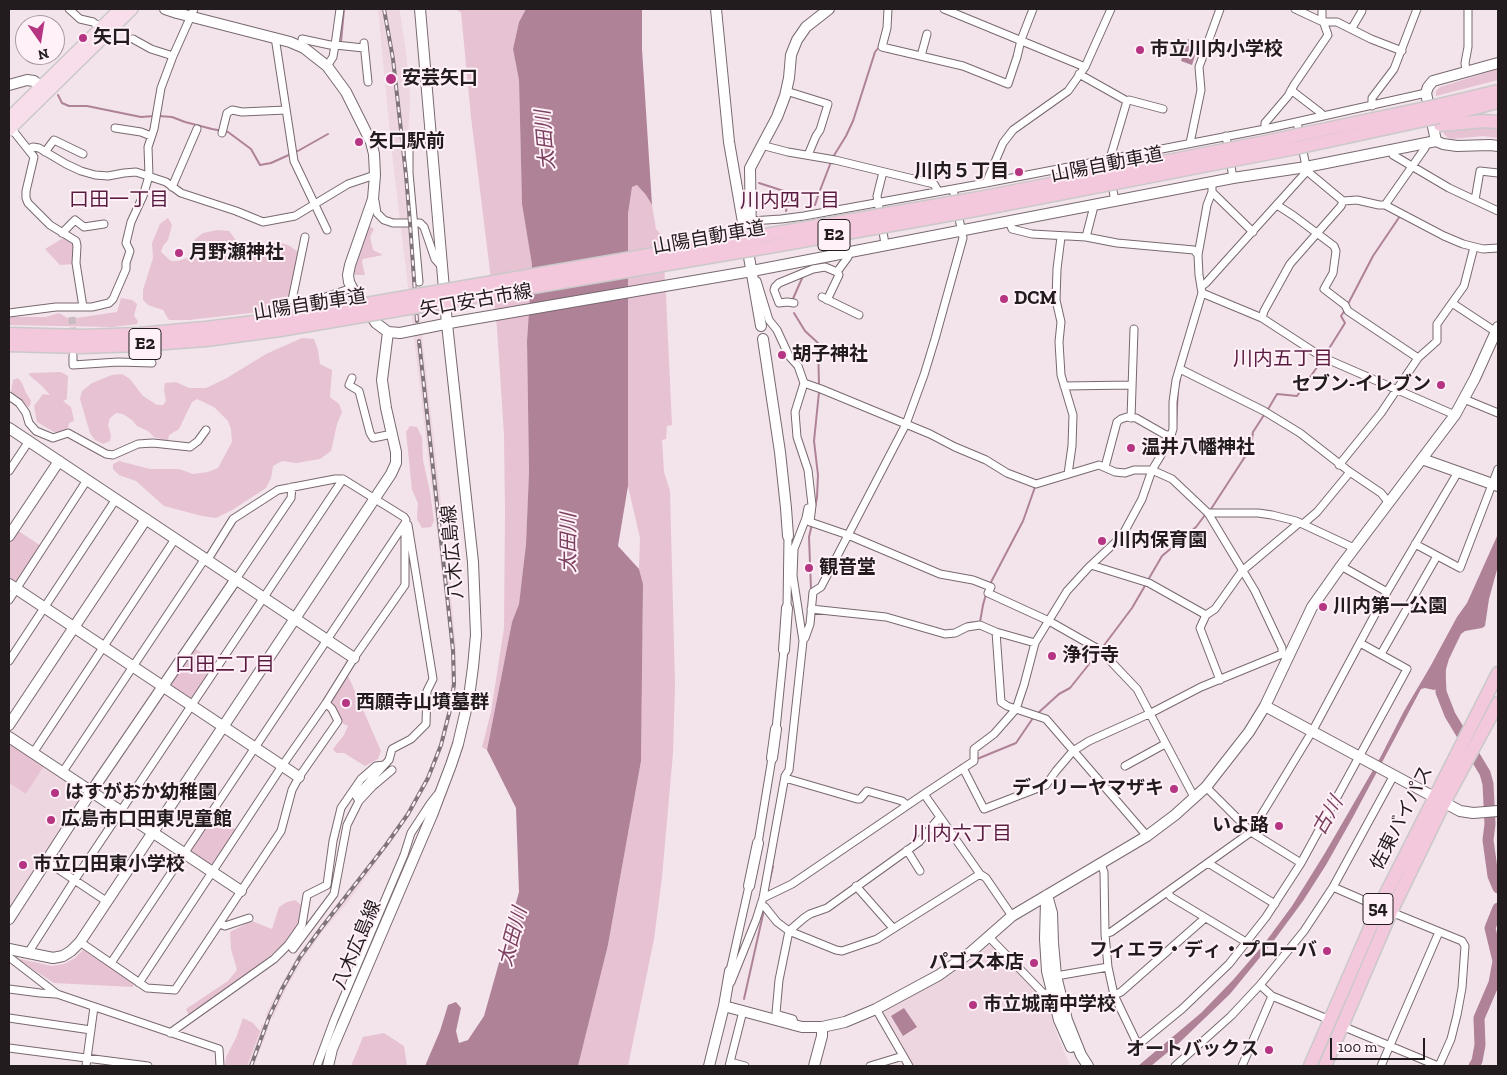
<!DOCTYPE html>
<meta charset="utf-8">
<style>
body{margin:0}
#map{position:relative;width:1507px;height:1075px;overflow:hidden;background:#f3e3eb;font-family:"Zilla Slab",serif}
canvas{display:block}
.frame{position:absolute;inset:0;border:10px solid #221c1f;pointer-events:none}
.north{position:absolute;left:15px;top:15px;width:50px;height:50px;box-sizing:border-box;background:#fff1f7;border:1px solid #a79ca1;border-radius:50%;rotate:167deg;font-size:14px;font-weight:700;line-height:20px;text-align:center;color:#221c1f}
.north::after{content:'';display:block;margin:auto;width:18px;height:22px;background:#b53582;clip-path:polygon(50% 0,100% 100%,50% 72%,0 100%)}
.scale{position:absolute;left:1330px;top:1038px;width:95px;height:22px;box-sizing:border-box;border:2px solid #221c1f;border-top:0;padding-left:6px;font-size:15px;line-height:18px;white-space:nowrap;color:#221c1f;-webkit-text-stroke:4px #fff1f7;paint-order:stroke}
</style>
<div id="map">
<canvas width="1507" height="1075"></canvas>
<div class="frame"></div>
<div class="north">N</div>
<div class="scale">100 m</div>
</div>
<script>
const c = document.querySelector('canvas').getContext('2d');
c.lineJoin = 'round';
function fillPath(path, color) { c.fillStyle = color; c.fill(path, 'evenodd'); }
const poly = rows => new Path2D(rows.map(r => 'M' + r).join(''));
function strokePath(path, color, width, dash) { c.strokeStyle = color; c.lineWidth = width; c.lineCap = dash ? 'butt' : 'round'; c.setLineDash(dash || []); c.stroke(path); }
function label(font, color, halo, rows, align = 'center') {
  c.font = font + ' "Zilla Slab","Noto Sans JP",serif'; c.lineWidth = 4; c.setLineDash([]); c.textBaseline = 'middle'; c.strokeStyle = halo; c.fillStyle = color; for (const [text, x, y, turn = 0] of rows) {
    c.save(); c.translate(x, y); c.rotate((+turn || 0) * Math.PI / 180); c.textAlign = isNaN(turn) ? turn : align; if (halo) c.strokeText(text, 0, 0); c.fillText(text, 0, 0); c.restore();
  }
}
fillPath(poly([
 [378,9,398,9,400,12,406,52,410,97,408,143,416,283,450,581,456,650,456,683,453,707,443,746,430,779,410,815,349,901,323,931,303,959,286,989,273,1018,265,1015,297,956,384,844,406,812,426,777,439,745,448,706,451,684,451,651,443,582,391,145],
 [44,766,83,792,83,796,9,908,9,783,26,794],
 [992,943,1046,1000,1056,1031,1070,1066,913,1066,883,1015,885,1011,942,979,970,961],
 [262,1024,269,1027,254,1066,247,1066]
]), '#eed6e1');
fillPath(poly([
 [457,9,526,9,519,22,513,49,519,79,522,204,532,265,527,341,529,472,526,544,519,604,512,622,487,750,482,747,491,712,504,628,505,512,504,435,497,328,471,117,461,12,458,11],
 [1498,69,1498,80,1436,96,1436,91,1440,87],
 [1491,127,1498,128,1498,138,1483,136,1453,139,1448,138,1444,134,1442,130],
 [637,185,646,195,652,205,656,229,662,236,666,296,672,425,667,426,666,439,662,440,664,472,670,491,675,684,673,753,662,877,654,939,628,1066,578,1066,608,945,641,761,643,584,639,569,640,538,628,486,628,214,632,187],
 [168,218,172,225,168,240,163,246,161,252,171,261,178,261,193,256,203,263,206,260,194,240,203,233,218,230,229,231,238,243,253,254,265,254,269,246,277,242,288,245,297,251,299,260,290,297,285,306,268,311,189,320,169,320,163,310,148,305,143,300,143,290,153,258,152,243,160,224],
 [368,225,374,229,370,237,373,250,383,255,363,259,362,262,365,275,355,275,354,271,360,248],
 [65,237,73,241,76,246,75,264,60,265,45,249],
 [121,298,132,300,137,304,134,316,138,321,137,324,113,327,9,325,9,317,46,317,59,313,69,319,117,312],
 [302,338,314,339,318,350,320,364,332,370,330,397,339,404,342,412,337,424,331,451,320,459,296,463,282,461,273,466,271,478,266,488,232,510,216,518,202,516,164,506,136,481,119,475,113,469,113,464,119,461,150,469,179,469,193,474,208,472,218,468,232,442,231,429,228,421,214,407,197,399,192,402,179,429,169,435,168,441,154,437,148,431,137,426,132,420,123,414,116,413,110,418,108,425,111,435,110,441,103,444,95,440,90,433,80,399,82,391,92,383,112,375,122,374,130,379,143,396,157,405,163,405,166,401,164,390,165,383,176,382,189,388,206,388,227,378,266,354],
 [61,372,68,376,67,396,67,399,63,401,71,407,74,421,69,423,68,428,59,433,54,432,37,422,34,406,43,394,50,395,42,386,29,375,30,373],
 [18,378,22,383,26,393,31,401,30,406,28,407,19,397,11,392,13,380],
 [410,426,417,427,422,437,423,460,430,492,434,521,431,527,422,528,417,519,418,503,412,490,406,432],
 [17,530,41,546,18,581,14,581,9,578,9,543],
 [194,648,217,663,194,697,188,698,172,687,171,681],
 [346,671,381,751,378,759,365,766,344,753,336,753,333,749,344,735,348,726,338,721,326,703],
 [9,743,44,766,26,794,9,783],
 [213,815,236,830,213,864,209,865,192,853,191,849],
 [295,900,301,905,298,924,284,944,247,975,189,1016,186,1009,228,981,237,970,231,949,230,932,252,921,272,929,279,907,287,902],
 [83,950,134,983,133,987,54,983,19,960,20,959,52,966,64,964,75,958],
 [243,1018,253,1023,260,1031,247,1066,225,1066,226,1057,236,1038],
 [384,1033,404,1046,407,1066,351,1066,363,1037]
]), '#e6c2d3');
fillPath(poly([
 [526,9,642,9,642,49,652,205,646,195,637,185,632,187,628,214,628,486,618,546,639,569,643,584,641,761,608,945,578,1066,425,1066,440,1031,448,1005,456,1002,461,1008,456,1031,459,1043,468,1040,484,1016,519,892,516,808,487,750,512,622,519,604,526,544,529,472,527,341,532,265,522,204,519,80,513,49,519,22],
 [1188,39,1199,43,1192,65,1181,61],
 [1498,534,1498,566,1489,599,1485,626,1482,628,1465,631,1461,634,1449,659,1446,669,1445,682,1434,690,1425,688,1421,689,1353,817,1326,865,1303,901,1275,939,1230,994,1179,1043,1151,1066,1138,1066,1201,1013,1233,980,1264,944,1292,906,1325,853,1380,758,1404,711,1430,667,1457,617,1467,603],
 [904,1008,917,1027,903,1036,891,1016]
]), '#af8298');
strokePath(poly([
 [341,42,344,9],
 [58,95,62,103,69,106,87,106,141,117,154,116],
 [159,116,172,117,185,122,212,129,228,132,251,149,260,165,271,163,291,154],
 [296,152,328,134],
 [833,157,846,136,853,121,875,52,879,47],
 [759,183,790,193,786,211],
 [815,205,819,193,831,162],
 [792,301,803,276],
 [1348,304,1373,256,1400,216],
 [794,313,805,331,818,343,819,385],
 [1325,355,1345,323,1341,316,1345,310],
 [1179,384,1180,379],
 [1267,411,1277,394,1297,396,1322,360],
 [1176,426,1178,389],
 [1139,467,1149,467],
 [1211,509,1248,452,1251,446,1253,432,1264,415],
 [814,514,817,497,818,475,814,441,819,392],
 [1148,580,1162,556,1196,527,1205,515],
 [990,584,1023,521,1035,487],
 [811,589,809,537,812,524],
 [968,623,980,622,983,605,986,594],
 [1102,648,1132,608,1146,584],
 [1037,714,1059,694,1070,688,1098,653],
 [977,759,1016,743,1033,718],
 [768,888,773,866],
 [744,999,764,910]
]), '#af8298', 2);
strokePath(poly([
 [1440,671,1441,692,1450,715,1485,773,1488,784,1490,824,1488,840,1493,876,1498,888],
 [1474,1066,1477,1061,1480,1045,1479,1018,1494,983,1498,961,1490,928,1498,908]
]), '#af8298', 11);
strokePath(poly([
 [72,317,73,338]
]), '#c9bbc2', 7, [7, 3.5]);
const street = poly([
 [69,9,80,19,93,22,101,28],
 [888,9,887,28,882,47,963,66,1008,84,1017,57,1021,40,1033,9],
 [944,9,1085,67],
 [1295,9,1323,22,1337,22,1371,39,1402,51],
 [1352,28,1362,11,1361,9],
 [275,37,294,161,327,230],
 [133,39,151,49,173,56],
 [302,39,330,45,335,45,340,9],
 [364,43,368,82],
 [921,56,927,34],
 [327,66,333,57,335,45,364,48],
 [1466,71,1465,63,1468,47,1468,9],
 [1079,74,1127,101,1111,155,1111,159],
 [1291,90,1321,113,1323,116],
 [786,91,828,104,820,130,816,136,808,155],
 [1127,101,1129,100,1163,109],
 [1372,106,1372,98,1394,69,1417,9],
 [11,128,34,157,26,191,26,198,28,203,50,225,76,241,77,246,76,263,83,307],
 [115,128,141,132,151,136],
 [1265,129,1265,123,1288,96,1294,85,1328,35,1322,18,1322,9],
 [222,133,227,113,232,110,242,112,286,110],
 [1226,136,1233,178],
 [1190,143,1201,90,1199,67,1220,9],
 [409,144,409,173,419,282],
 [761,145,788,152,835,160,934,184,938,191],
 [29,149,33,147,39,148,66,164,81,171,95,175,108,176,124,173,136,172,166,182,181,193,236,211,263,222,295,216,348,184,375,175],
 [1391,150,1393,155,1449,188,1498,211],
 [45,152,54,140,83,154],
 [1107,159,1115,201],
 [1307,171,1343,201,1357,200,1379,205,1385,205,1444,236,1463,244,1483,249,1498,248],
 [883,172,877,196,885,244],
 [986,183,1003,143,1013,130,1068,91,1085,67,1111,9],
 [172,187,197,129],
 [1212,192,1253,232],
 [373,199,375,201,377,213,384,220,393,223,420,223,424,227,435,259,442,267],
 [1475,200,1480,171,1498,173],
 [1277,205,1294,216,1334,246,1336,251,1333,273,1324,289,1345,305,1348,311,1418,358,1381,413,1339,465],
 [1385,205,1425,148,1426,143],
 [751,221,781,219,804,216,986,183,1265,129,1426,93],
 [1009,221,1012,229,1032,234,1086,237,1117,243,1194,250,1198,255],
 [62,233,75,220,84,227,104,224],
 [305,237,292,300,302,305,352,288],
 [1061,237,1057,269,1056,300,1061,322,1059,342,1061,375,1073,415,1072,446,1068,474],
 [1086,237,1093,210,1093,205],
 [757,281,769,320,777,330,789,356,798,366,804,383,795,412,797,437,808,470,812,505,810,522,848,535,940,574,973,580,991,587,988,593,1049,621,1100,650,1137,689,1194,797],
 [1202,286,1206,283,1307,171,1297,122],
 [1202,293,1262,318,1322,357,1455,415],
 [822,297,859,315],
 [827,300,839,275,837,272],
 [794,303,787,302,779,303,774,290,775,287,779,283,813,269,825,267,837,272,848,257,850,251],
 [1452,303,1496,332],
 [9,313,56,307,92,307,109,303,113,299,126,269,126,263,130,251,126,243,131,222,143,196,149,176,148,147,154,129,161,88,173,56,194,9],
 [1262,318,1264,311,1290,264,1341,206,1343,201],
 [73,356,73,365,118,362,152,363],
 [1418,358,1437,341,1437,324,1464,286,1474,247],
 [1180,369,1264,411,1300,433,1350,472,1317,512,1303,524],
 [352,378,349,385,359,391,370,433,373,438,392,434],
 [804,383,821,389,930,434,955,447,986,460,1007,473,1036,484,1099,465,1115,472,1125,473,1134,470,1152,470,1172,479,1208,513,1255,591,1282,648,1282,654,1288,658],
 [1064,386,1132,385],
 [9,396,19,403,26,413,29,423,36,431,53,438,68,433,106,454,113,455,138,444,153,443,190,447,198,441,206,430],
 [1464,399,1498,413],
 [1131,418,1134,329],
 [1105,467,1117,422,1121,419,1127,417,1136,418,1164,434,1171,436],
 [9,471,29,441],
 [1350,472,1381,493,1389,503],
 [1208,513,1258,513,1272,515,1296,521,1354,548],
 [1415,544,1460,568,1498,469],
 [1091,565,1149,583,1206,615,1215,609,1242,571,1299,523],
 [1341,566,1387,592],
 [236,579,291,498,292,487],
 [9,600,87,480],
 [787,608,788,536],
 [811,609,886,617,945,634,955,633,967,627,980,625,996,632,1035,643],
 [1206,615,1200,628,1220,680],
 [996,632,1001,702,1007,706,1046,719,1147,836],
 [805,638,810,624,813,592,821,587,906,424,924,375,935,339,963,238,953,189],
 [1381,654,1437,556],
 [9,661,116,499],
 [776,729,784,650],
 [33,753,175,539],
 [1125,766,1165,744],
 [963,768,984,809,1046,785,1056,771,1073,751,1089,741,1151,713,1201,687,1282,654],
 [62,773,202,563,210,556,233,519,278,490,335,479,343,479,404,517,406,520,405,531,405,585,354,658,326,703,282,766,139,983],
 [785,778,857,799,860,799,867,791,902,801,907,805],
 [1206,787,1251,832,1301,863],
 [924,794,980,874,986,878,1012,916],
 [359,801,373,786,392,770],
 [758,843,772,758],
 [907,850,920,871],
 [46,861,106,901],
 [1208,863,1275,904],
 [1101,864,1104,872,1105,934,1108,967,1114,995,1138,1045,1182,1009,1229,964,1266,917,1301,863,1407,669,1360,643],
 [856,886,893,928],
 [1333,887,1379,907],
 [1167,892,1171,897,1246,942],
 [763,898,792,884,924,794,974,761,974,749,994,734,1016,709,1024,685,1035,643,1067,591,1088,568,1122,536,1142,499,1152,470,1169,442,1173,429,1173,402,1176,380,1202,293,1199,275,1198,255,1207,205,1212,192,1212,182],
 [761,904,765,907,777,922,789,931,836,950,842,951,877,939,980,874],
 [1391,912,1462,941,1465,946,1462,988,1457,1015,1451,1039,1439,1066],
 [219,924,225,926,249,918],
 [1105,934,1111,932,1251,832,1313,730,1387,592,1458,472],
 [989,937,1043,993,1052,994],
 [80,942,147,988,175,990,281,831,292,790,299,777,338,721,332,709,326,703],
 [293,949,334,894,347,825,359,801,356,796,389,760,392,749,411,739,426,724,427,691,433,679,408,525],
 [28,953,74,881,343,479],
 [9,957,57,994,219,1049,220,1066],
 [111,963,405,523],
 [730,971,749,886],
 [1056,976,1108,967],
 [731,982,756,920,763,898,785,776,789,770,803,641,793,576,794,549,806,518,808,508],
 [1260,985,1272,996,1330,1020],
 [9,989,40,993,56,994],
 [1114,995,1121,992,1205,918],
 [876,1009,909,1066],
 [9,1018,91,1030],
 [794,1026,793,1019,779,1015,776,1013,779,980,789,931,804,918,810,914,827,908,919,842,940,817],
 [1342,1026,1438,1066],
 [170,1033,274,959,288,945,302,925,307,895,327,885,333,841,341,808,361,779,376,766,384,765],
 [9,1048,148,1066],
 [730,1062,745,1066],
 [86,1066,94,1007],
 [317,1066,334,1020,404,855,411,833,430,804,437,795],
 [729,1066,743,1011],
 [870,1066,903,1056],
 [1175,1066,1231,1016,1260,985,1304,931,1333,887,1394,775],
 [1242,1066,1272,996],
 [1381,1066,1439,932]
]);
const secondary = poly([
 [165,9,177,13,290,42,304,48,327,66,346,92,371,142,374,154,375,175,373,199,350,265,348,275,349,282,352,288,376,323,388,332,400,333,455,322,752,271,1233,178,1306,167,1436,141,1443,144,1457,146,1490,145,1498,146],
 [716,9,729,142,761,326],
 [9,85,27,80,34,81,46,92],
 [1436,141,1426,93,1428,87,1433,81,1498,63],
 [751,240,750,168,777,117,785,96,789,78,791,55,797,40,806,27,829,9],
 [763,339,780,452,786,508,788,536],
 [9,428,354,658],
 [1422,459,1498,486],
 [9,536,59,461],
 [9,584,299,777],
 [784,650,787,608],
 [1265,706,1460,811,1473,813,1498,811],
 [9,725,146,519],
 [9,737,241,891],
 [772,758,776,729],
 [749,886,758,843],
 [1047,895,1052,913,1053,943,1056,976,1067,1020,1081,1055,1088,1066],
 [1046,901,1045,939,1047,971,1059,1020,1071,1047],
 [9,919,91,792,236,579],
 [9,949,53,958,63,956,71,951,80,942,391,474,396,463,396,452,386,408,382,380,388,332],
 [724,1006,802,1027,822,1027,845,1022,876,1009,939,975,971,952,1012,916,1147,836,1175,815,1206,787,1249,732,1265,706,1312,607,1341,566,1455,415,1475,378,1498,327],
 [328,1066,332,1049,432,815,451,765,458,744,469,697,473,667,476,635,473,562,447,324,420,9],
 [709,1066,724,1006,730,971],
 [814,1066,822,1036,822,1027]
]);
const primary = poly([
 [9,118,120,9],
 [9,130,132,9]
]);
const highway = poly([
 [1435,106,1498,91],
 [1439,117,1498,102],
 [1440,125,1484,121,1498,122],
 [9,334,82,336,139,334,205,328,279,319],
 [9,345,81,347,139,345,206,340,280,330],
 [1310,1066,1379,907,1498,673],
 [1325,1066,1391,912,1444,803,1498,703]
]);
strokePath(street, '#786970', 9);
strokePath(secondary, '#786970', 12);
strokePath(primary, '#cac9c9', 14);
strokePath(highway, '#cac9c9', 15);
strokePath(street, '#fff', 7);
strokePath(secondary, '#fff', 10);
strokePath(primary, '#f8ddea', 11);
strokePath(highway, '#f3c7dc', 12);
const rail = poly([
 [384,9,393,59,406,175,410,223,417,321],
 [251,1066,269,1017,282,989,300,957,322,927,386,845,408,814,428,778,441,745,451,706,454,684,453,650,419,341]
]);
strokePath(rail, '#7e7479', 4);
strokePath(rail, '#fff1f7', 2, [5.5]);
const highwayBridge = poly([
 [279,319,979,198,1260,143,1435,106],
 [280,330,774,246,981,209,1296,148,1439,117]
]);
strokePath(highwayBridge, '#cac9c9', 15, []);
strokePath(highwayBridge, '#f3c7dc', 12);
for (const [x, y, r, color] of [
 [83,38,5,"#b53582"],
 [1140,50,5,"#b53582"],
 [391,79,6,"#b53582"],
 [359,142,5,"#b53582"],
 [1019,172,5,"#b53582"],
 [179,253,5,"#b53582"],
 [1004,299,5,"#b53582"],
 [782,355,5,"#b53582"],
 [1441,385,5,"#b53582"],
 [1131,448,5,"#b53582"],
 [1102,541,5,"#b53582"],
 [809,568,5,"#b53582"],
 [1323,607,5,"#b53582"],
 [1052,656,5,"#b53582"],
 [346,703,5,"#b53582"],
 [1174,789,5,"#b53582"],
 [55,793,5,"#b53582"],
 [51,820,5,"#b53582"],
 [1279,826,5,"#b53582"],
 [23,865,5,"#b53582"],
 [1327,951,5,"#b53582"],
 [1034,963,5,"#b53582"],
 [973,1005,5,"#b53582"],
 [1269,1050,5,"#b53582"]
]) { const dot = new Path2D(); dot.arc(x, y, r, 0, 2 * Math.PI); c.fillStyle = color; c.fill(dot); strokePath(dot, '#fff1f7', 2); }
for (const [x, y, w] of [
 [834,235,32],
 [145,344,32],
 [1378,909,30]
]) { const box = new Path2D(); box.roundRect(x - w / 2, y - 15.5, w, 31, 4); c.fillStyle = '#fff1f7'; c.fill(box); strokePath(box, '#221c1f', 1); }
label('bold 18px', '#221c1f', null, [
 ["E2",834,235],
 ["E2",145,344],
 ["54",1378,909]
]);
label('bold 19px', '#221c1f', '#fff1f7', [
 ["矢口",93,38],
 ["市立川内小学校",1150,50],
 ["安芸矢口",402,79],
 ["矢口駅前",369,142],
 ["川内５丁目",1009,172,"right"],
 ["月野瀬神社",189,253],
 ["DCM",1014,299],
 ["胡子神社",792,355],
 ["セブン-イレブン",1431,385,"right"],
 ["温井八幡神社",1141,448],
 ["川内保育園",1112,541],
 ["観音堂",819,568],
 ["川内第一公園",1333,607],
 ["浄行寺",1062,656],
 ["西願寺山墳墓群",356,703],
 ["デイリーヤマザキ",1164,789,"right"],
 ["はすがおか幼稚園",65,793],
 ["広島市口田東児童館",61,820],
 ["いよ路",1269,826,"right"],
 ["市立口田東小学校",33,865],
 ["フィエラ・ディ・プローバ",1317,951,"right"],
 ["パゴス本店",1024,963,"right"],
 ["市立城南中学校",983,1005],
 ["オートバックス",1259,1050,"right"]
], 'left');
label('19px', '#221c1f', '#fff1f7', [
 ["山陽自動車道",1107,165,-11],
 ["山陽自動車道",709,238,-10],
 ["矢口安古市線",476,301,-10],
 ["山陽自動車道",310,305,-9],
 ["八木広島線",453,552,-95],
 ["佐東バイパス",1402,818,-63],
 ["八木広島線",357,945,-67]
]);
label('italic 20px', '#7b3f60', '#fff1f7', [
 ["太田川",546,140,-95],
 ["太田川",569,543,-90],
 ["古川",1328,816,-60],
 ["太田川",513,937,-75]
]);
label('20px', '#591c40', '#fff1f7', [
 ["口田一丁目",119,200],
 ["川内四丁目",790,201],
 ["川内五丁目",1283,359],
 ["口田二丁目",225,665],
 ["川内六丁目",962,834]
]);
</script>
